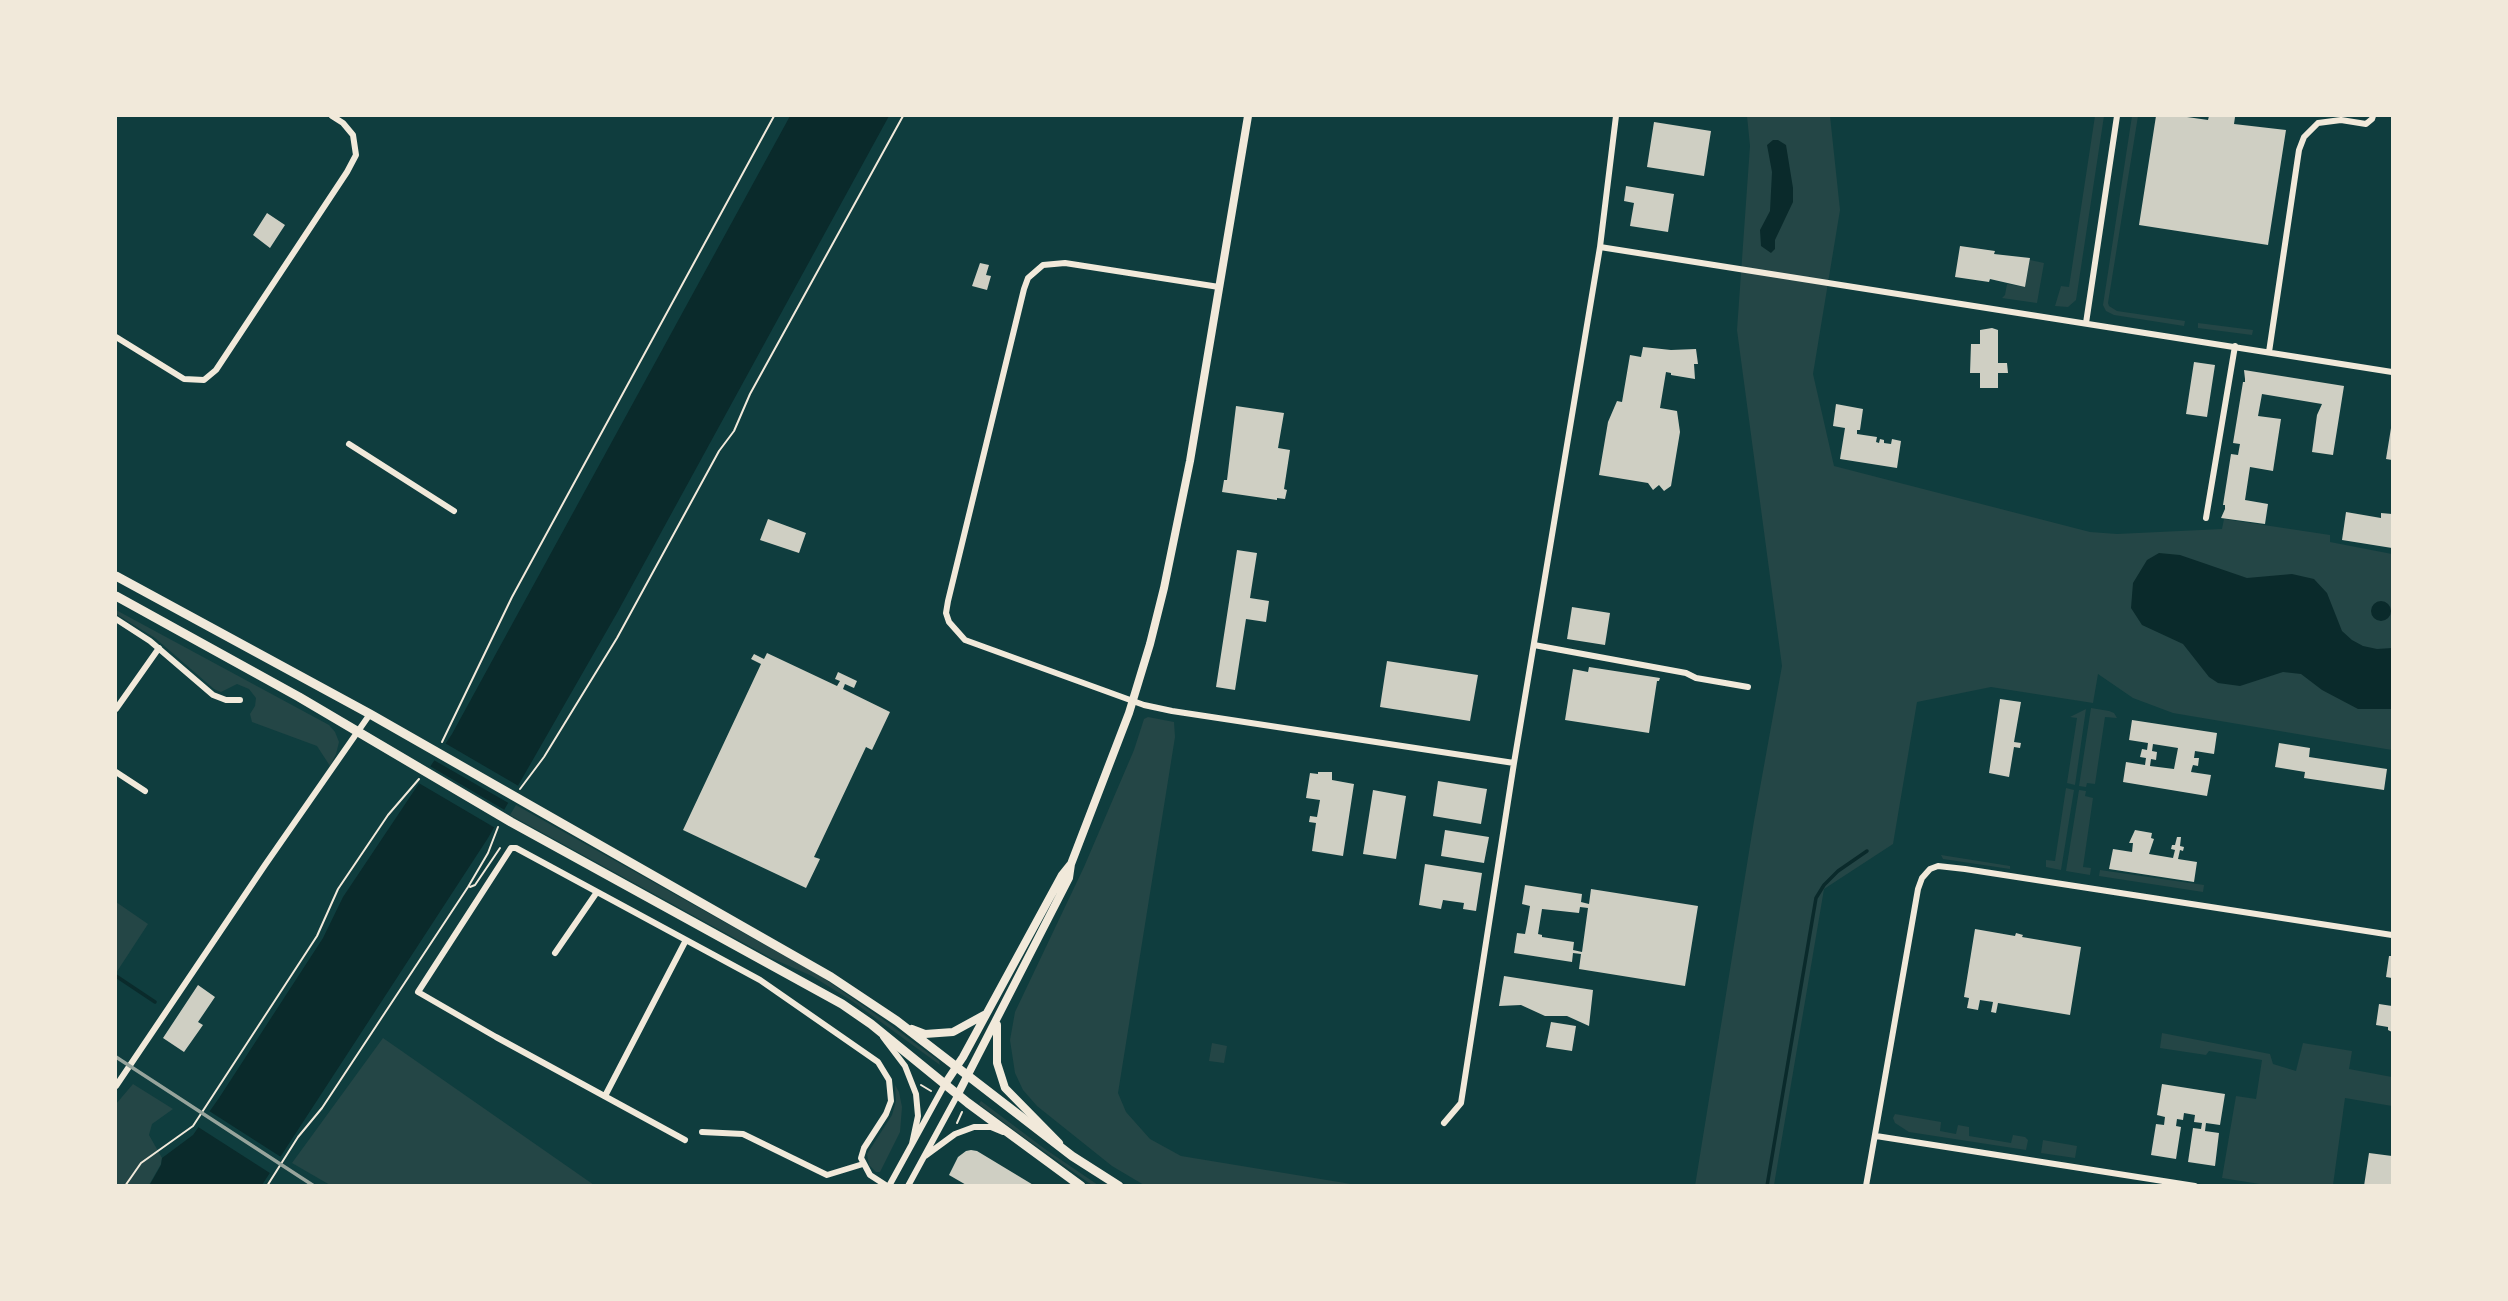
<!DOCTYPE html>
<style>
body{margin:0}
#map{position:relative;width:2508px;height:1301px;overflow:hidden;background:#0f3d3e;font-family:Overpass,sans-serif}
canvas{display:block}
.frame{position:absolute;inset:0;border:117px solid #f1e9da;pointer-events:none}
</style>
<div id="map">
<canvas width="2508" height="1301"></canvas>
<div class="frame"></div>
</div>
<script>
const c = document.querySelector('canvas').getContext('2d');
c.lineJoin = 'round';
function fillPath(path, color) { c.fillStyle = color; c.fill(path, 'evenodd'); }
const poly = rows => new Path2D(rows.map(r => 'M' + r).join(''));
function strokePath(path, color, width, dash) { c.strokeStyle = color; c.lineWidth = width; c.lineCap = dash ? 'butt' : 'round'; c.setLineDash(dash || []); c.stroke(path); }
fillPath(poly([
 [1747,116,1830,116,1840,210,1813,374,1834,466,2090,532,2117,534,2222,529,2224,519,2330,535,2330,542,2392,554,2392,750,2173,713,2133,698,2098,674,2093,703,1991,687,1917,702,1893,844,1824,889,1774,1185,1695,1186,1754,821,1782,666,1737,330,1750,146],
 [2095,116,2104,116,2076,300,2068,307,2055,306,2061,286,2069,287],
 [2132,116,2138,116,2108,303,2109,306,2117,311,2185,321,2184,326,2114,315,2106,311,2103,305],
 [2030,260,2044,263,2037,303,2002,298,2005,295,2007,284,2025,287],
 [2198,323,2253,330,2252,335,2198,328],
 [116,610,329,725,335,732,339,742,336,754,330,766,317,746,252,722,250,714,255,706,256,698,249,689,237,684,221,692,214,689,155,638,116,614],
 [2091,708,2109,711,2114,713,2117,718,2105,717,2095,784,2087,783,2086,787,2079,786],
 [2086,709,2075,785,2067,783,2077,718,2070,717],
 [1148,717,1174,722,1175,737,1118,1093,1126,1112,1150,1139,1181,1156,1357,1185,1144,1185,1112,1166,1037,1106,1023,1090,1015,1073,1010,1040,1015,1012,1084,867,1134,750,1144,719],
 [2066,788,2074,790,2061,870,2046,867,2046,860,2055,861],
 [2079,790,2086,791,2085,796,2093,798,2083,867,2091,868,2090,875,2066,871],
 [516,805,822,977,888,1023,939,1061,940,1065,852,1001,812,976,771,958,510,815],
 [1941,855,2010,866,2010,869,1943,859],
 [2100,870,2204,885,2203,892,2099,876],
 [116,902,148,924,116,973],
 [2162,1033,2270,1054,2273,1064,2296,1071,2303,1043,2352,1051,2349,1069,2392,1077,2392,1106,2345,1098,2333,1185,2266,1185,2222,1178,2236,1096,2256,1099,2262,1060,2209,1051,2206,1055,2160,1048],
 [383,1038,594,1185,330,1185,292,1163],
 [1212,1043,1227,1046,1224,1063,1209,1061],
 [133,1084,173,1109,152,1124,149,1135,162,1158,161,1164,149,1185,116,1186,116,1104],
 [895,1085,899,1092,902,1107,900,1132,880,1172,876,1172,869,1165,867,1154,892,1115,896,1101],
 [981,1101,1045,1149,1098,1185,1092,1185,1029,1141,979,1104],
 [1895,1114,1941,1122,1940,1131,1956,1134,1958,1125,1969,1127,1969,1136,2011,1143,2013,1135,2025,1137,2028,1140,2026,1150,1909,1132,1895,1123,1893,1118],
 [2043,1140,2077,1146,2075,1158,2041,1153]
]), '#244646');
fillPath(poly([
 [790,116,889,116,617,613,488,838,262,1185,149,1186,161,1165,162,1158,193,1135,219,1098,323,938,343,897,452,734],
 [1773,140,1778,140,1786,145,1793,188,1793,202,1775,240,1775,249,1771,253,1761,246,1760,230,1770,211,1772,172,1767,145],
 [2159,553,2180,555,2247,578,2292,574,2314,579,2327,593,2342,631,2352,640,2363,646,2377,649,2392,648,2392,709,2358,709,2322,690,2301,674,2283,672,2240,686,2218,683,2209,677,2183,644,2142,625,2131,608,2133,583,2147,560],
 '2371 611a10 10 0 1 1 20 0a10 10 0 1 1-20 0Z'
]), '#0a2a2b');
fillPath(poly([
 [443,742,522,788,512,805,432,759],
 [428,765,508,812,497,829,417,782],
 [206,1109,284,1159,273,1175,195,1125]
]), '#0f3d3e');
strokePath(poly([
 [116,976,155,1002],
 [1767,1186,1816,898,1824,885,1838,871,1867,851]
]), '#0a2a2b', 3.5);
fillPath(poly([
 [2156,116,2180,116,2208,120,2209,116,2224,116,2235,117,2234,124,2286,130,2268,245,2139,225],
 [1654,122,1711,131,1704,176,1647,167],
 [1626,186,1674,194,1668,232,1630,226,1634,203,1624,201],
 [267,213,285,225,270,248,253,235],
 [1960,246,1995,251,1994,254,2030,258,2025,287,1990,279,1989,282,1955,277],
 [980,263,989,265,986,275,991,276,987,290,972,286],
 [1992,328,1998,330,1998,363,2007,363,2008,373,1998,373,1998,388,1980,388,1980,373,1970,373,1971,344,1980,344,1980,330],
 [1643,347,1671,350,1696,349,1698,364,1694,364,1695,379,1671,375,1671,373,1666,372,1660,408,1677,411,1680,432,1671,486,1664,491,1659,485,1653,490,1648,483,1599,475,1608,422,1617,401,1622,402,1630,355,1641,357],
 [2194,362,2215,365,2207,417,2186,414],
 [2244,370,2344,386,2333,455,2312,452,2317,415,2322,404,2262,394,2258,416,2281,419,2273,471,2250,467,2245,500,2268,504,2265,524,2221,518,2225,509,2225,505,2223,505,2231,454,2238,455,2240,444,2233,443,2243,382,2245,382,2245,379],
 [1836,404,1863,409,1860,430,1857,430,1857,434,1877,437,1876,442,1879,443,1880,439,1884,440,1884,443,1891,444,1892,439,1901,441,1897,468,1840,459,1845,428,1833,426],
 [1236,406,1284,413,1278,448,1290,450,1284,489,1287,490,1285,499,1277,498,1277,500,1222,492,1224,480,1227,480],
 [2391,428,2392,428,2392,460,2386,459],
 [2346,512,2381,518,2381,513,2392,514,2392,548,2342,540],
 [768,519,806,533,799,553,760,540],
 [1237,550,1257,553,1250,598,1269,601,1266,622,1246,619,1235,690,1216,687],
 [1572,607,1610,613,1605,645,1567,639],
 [767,653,837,686,840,681,835,679,838,672,857,681,854,688,845,684,843,689,890,712,872,750,866,747,814,857,820,859,806,888,683,830,761,664,751,659,754,654,764,659],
 [1387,661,1478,675,1470,721,1380,707],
 [1589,667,1660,678,1659,681,1657,681,1649,733,1565,720,1573,669,1588,672],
 [2000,699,2021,702,2014,742,2021,743,2020,748,2014,747,2009,777,1989,773],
 [2132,720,2217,733,2214,754,2195,751,2194,758,2199,758,2198,766,2193,765,2192,768,2191,772,2211,775,2207,796,2123,782,2126,762,2145,765,2146,758,2140,757,2142,749,2147,750,2148,743,2129,740],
 [2153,744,2178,748,2174,769,2150,766,2151,759,2156,760,2157,752,2152,751],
 [2279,743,2310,748,2309,757,2387,769,2384,790,2304,778,2305,772,2275,767],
 [1318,772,1332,772,1332,780,1354,784,1343,856,1312,851,1316,823,1309,822,1310,816,1317,817,1320,800,1306,798,1310,773,1318,774],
 [1438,781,1487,789,1481,824,1433,816],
 [1373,790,1406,796,1396,859,1363,854],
 [1445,830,1489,837,1484,863,1441,856],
 [2135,830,2152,833,2151,838,2154,839,2149,854,2173,858,2175,850,2171,849,2172,845,2175,845,2177,837,2181,837,2180,846,2184,847,2183,851,2180,850,2178,859,2197,862,2194,882,2109,869,2113,849,2132,852,2133,843,2129,843],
 [1425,864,1482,873,1476,911,1463,909,1464,903,1443,900,1441,909,1419,905],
 [1525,885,1582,894,1581,902,1589,904,1591,889,1698,906,1685,986,1579,969,1581,954,1573,953,1572,962,1514,953,1517,933,1525,934,1527,924,1530,906,1522,904],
 [1580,907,1588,908,1582,952,1573,950,1574,942,1542,937,1542,935,1538,934,1542,909,1579,913],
 [1975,929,2015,936,2016,933,2023,935,2022,937,2081,947,2070,1015,1998,1003,1996,1013,1991,1012,1993,1002,1980,1000,1978,1010,1967,1008,1969,998,1964,997],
 [2389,956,2392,956,2392,978,2386,977],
 [1504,976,1593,990,1589,1026,1567,1016,1545,1016,1521,1005,1499,1006],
 [198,985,215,997,198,1022,203,1025,184,1052,163,1038],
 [2379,1004,2392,1006,2392,1032,2388,1030,2388,1027,2376,1025],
 [1551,1022,1576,1026,1572,1051,1546,1047],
 [2162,1084,2225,1094,2220,1125,2206,1123,2205,1131,2219,1133,2215,1166,2188,1162,2193,1128,2201,1129,2202,1123,2194,1122,2195,1115,2184,1113,2183,1120,2177,1119,2176,1126,2181,1127,2176,1159,2151,1155,2156,1124,2164,1125,2165,1117,2157,1115],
 [971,1150,977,1151,1035,1186,968,1186,949,1175,958,1157,966,1151],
 [2369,1153,2392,1156,2392,1186,2364,1186]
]), '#cfcfc3');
strokePath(poly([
 [442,742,512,597,774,116],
 [520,789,544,757,617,638,719,451,734,431,750,394,903,116],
 [470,887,475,885,500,848],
 [921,1085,931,1091],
 [957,1123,962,1112],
 [125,1186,141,1163,193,1126,317,936,338,889,388,815,419,779],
 [267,1186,298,1137,322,1108,468,887,488,853,498,827]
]), '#f1e9da', 2);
strokePath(poly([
 [1600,247,2392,372],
 [1219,287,1065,263,1043,265,1028,278,1024,289,948,601,946,613,949,622,965,640,1144,705,1172,711,1514,763],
 [2086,323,2117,116],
 [116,337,184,379,204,380,216,370,347,172,356,155,353,135,343,123,332,116],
 [2269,352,2299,150,2304,137,2318,123,2341,120,2366,124,2372,119,2373,116],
 [349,444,454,511],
 [2206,518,2235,346],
 [116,619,150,641,213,695,226,700,240,700],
 [1534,645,1686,673,1696,678,1748,687],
 [116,709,159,648],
 [116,772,145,791],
 [555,953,597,892],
 [883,1037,905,1066,916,1094,918,1116,912,1144],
 [116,1086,265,865,370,714],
 [605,1096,686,940],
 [1444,1123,1461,1103,1514,763,1600,247,1616,116],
 [702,1132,743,1134,827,1175,863,1164],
 [1876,1136,2195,1186],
 [685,1140,496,1037,418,992,511,848,516,848,760,980,878,1062,889,1080,891,1101,886,1114,864,1148,861,1158,870,1175,887,1186],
 [925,1156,955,1134,974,1127,991,1127,1003,1132],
 [889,1186,945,1084],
 [908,1186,958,1094],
 [1866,1186,1918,889,1922,878,1930,869,1938,866,1965,869,2392,935]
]), '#f1e9da', 6);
strokePath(poly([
 [997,1025,997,1063,1005,1088,1059,1143],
 [912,1029,925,1034,953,1032,984,1015],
 [945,1084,963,1057,1062,875,1070,865],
 [958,1094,1069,878,1071,864,1129,713,1150,644,1164,588,1190,461,1248,116]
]), '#f1e9da', 8);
strokePath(poly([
 [116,576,370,714,831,977,897,1021,1072,1156,1119,1186],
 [116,596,299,697,511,822,842,1004,871,1024,968,1103,1081,1186]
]), '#f1e9da', 9);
strokePath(poly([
 [116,1057,314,1186]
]), '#97a49c', 3.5);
</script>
